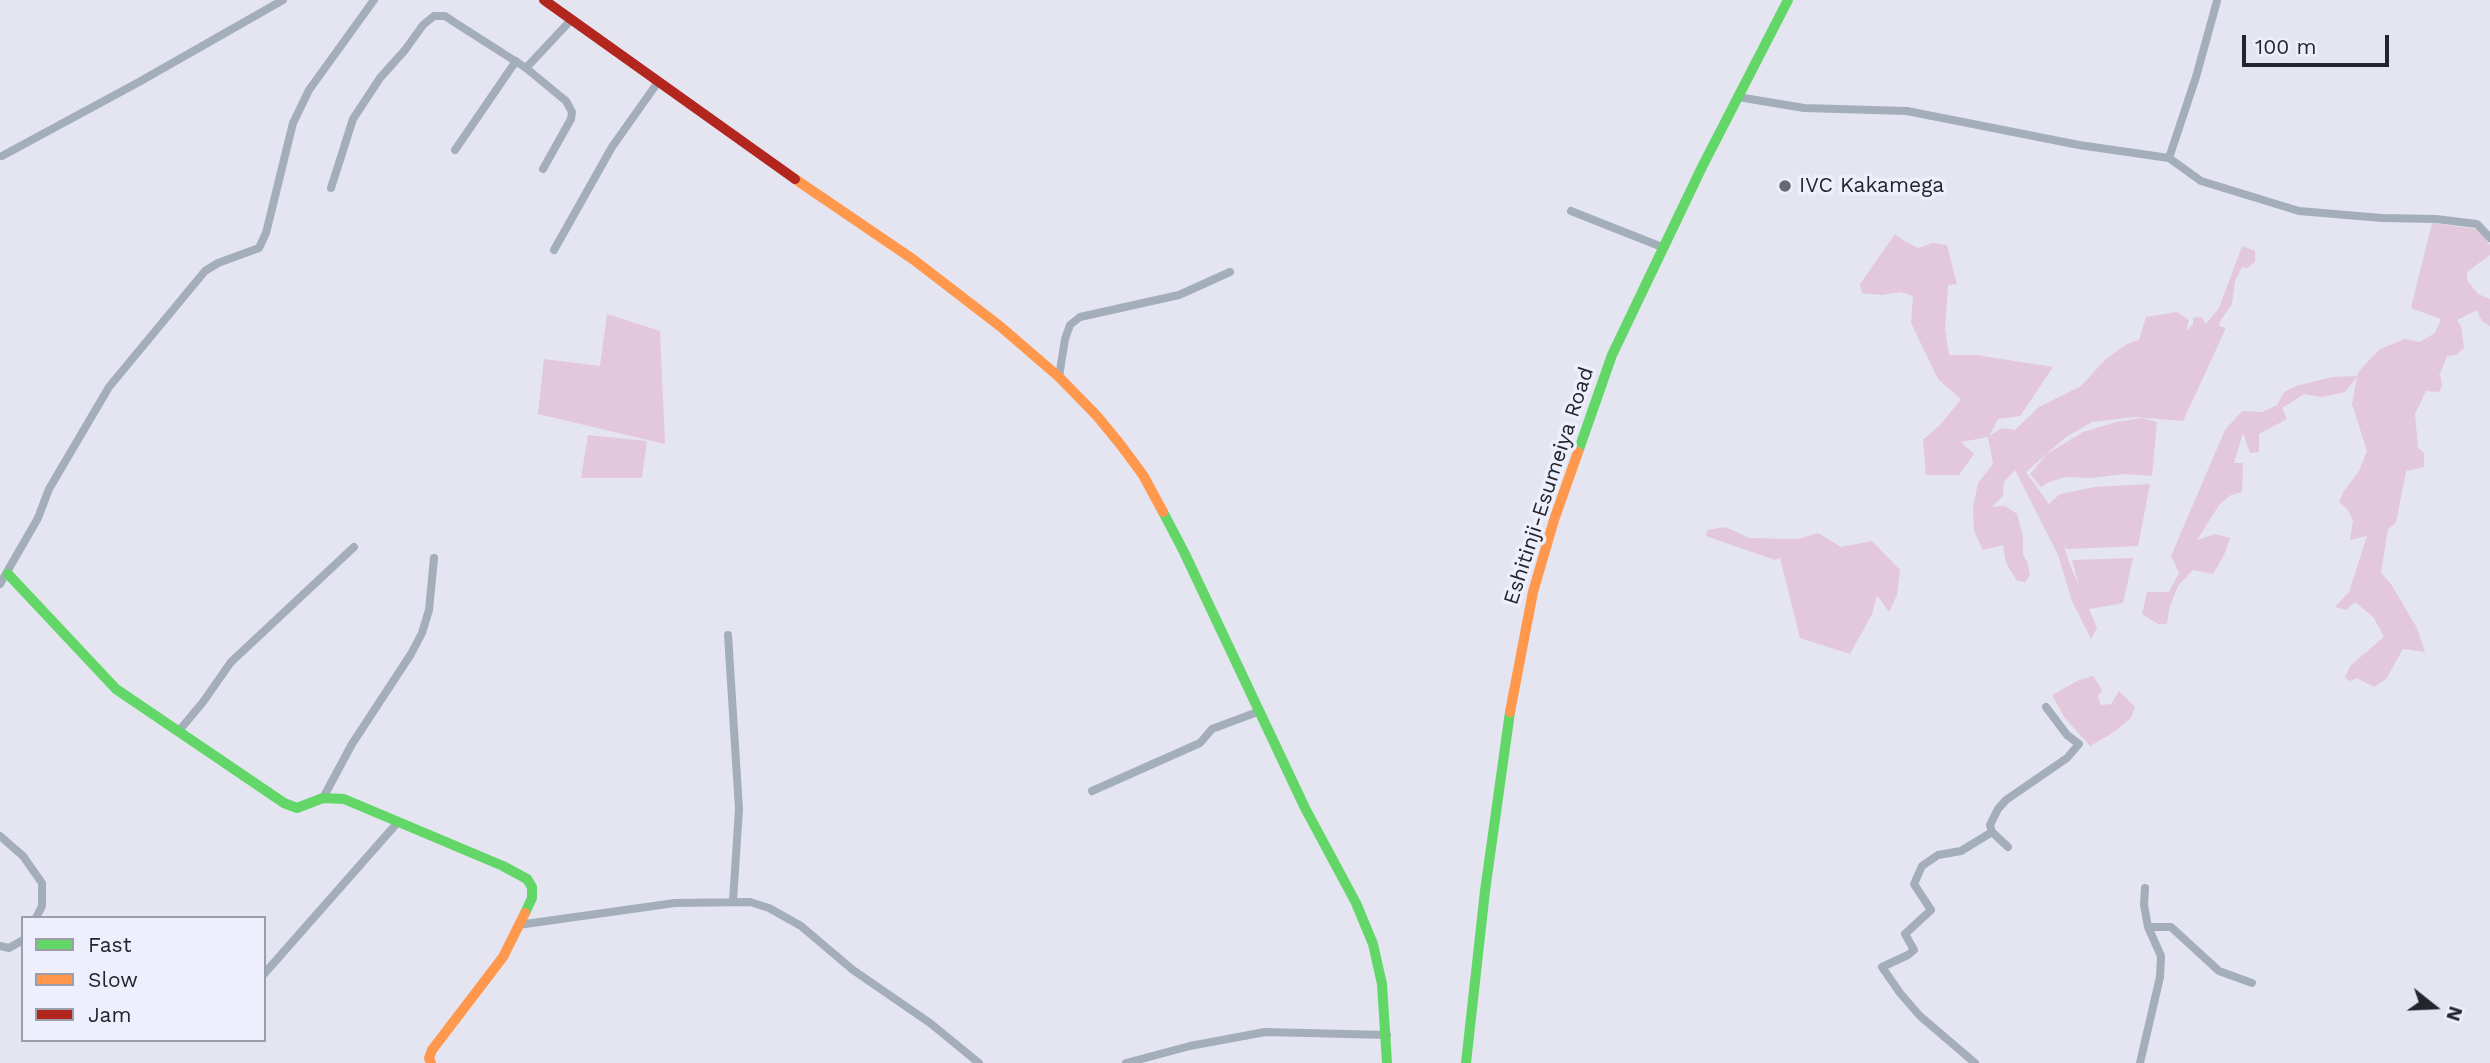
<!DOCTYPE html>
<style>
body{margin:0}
#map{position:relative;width:2490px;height:1063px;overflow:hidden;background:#e4e5f0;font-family:"Work Sans",sans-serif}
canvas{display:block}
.legend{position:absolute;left:21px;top:916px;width:245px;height:126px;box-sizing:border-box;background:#edeffc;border:2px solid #9d9ea9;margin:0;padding:9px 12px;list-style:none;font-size:21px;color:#24252c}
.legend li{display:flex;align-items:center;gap:14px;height:35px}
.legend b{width:35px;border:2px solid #9d9ea9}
.north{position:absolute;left:2399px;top:972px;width:70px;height:70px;-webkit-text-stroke:5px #edeffc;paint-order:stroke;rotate:108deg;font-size:19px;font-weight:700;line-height:28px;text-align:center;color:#24252c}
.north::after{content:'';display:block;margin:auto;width:24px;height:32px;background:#24252c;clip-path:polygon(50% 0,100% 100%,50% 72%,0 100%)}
.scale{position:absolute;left:2242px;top:35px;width:147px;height:32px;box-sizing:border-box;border:4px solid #24252c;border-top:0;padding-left:9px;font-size:21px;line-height:24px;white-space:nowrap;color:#24252c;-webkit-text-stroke:5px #edeffc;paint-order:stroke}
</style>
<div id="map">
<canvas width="2490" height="1063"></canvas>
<ul class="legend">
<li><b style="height:9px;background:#63d668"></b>Fast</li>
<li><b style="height:9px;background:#ff974d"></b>Slow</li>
<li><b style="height:9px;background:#b3261e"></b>Jam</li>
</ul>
<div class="north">N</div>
<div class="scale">100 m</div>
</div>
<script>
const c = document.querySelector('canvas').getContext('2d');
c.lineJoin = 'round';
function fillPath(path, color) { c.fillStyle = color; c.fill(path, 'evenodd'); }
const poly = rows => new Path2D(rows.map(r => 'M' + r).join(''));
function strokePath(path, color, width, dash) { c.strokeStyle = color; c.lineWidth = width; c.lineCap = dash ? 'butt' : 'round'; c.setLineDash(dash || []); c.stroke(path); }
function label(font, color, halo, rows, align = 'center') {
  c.font = font + ' "Work Sans",sans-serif'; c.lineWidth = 7; c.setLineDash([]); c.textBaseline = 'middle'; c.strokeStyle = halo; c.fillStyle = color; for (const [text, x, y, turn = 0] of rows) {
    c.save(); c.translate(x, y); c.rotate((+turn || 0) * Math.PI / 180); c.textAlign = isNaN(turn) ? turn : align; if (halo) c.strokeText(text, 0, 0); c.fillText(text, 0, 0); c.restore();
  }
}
fillPath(poly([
 [2432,223,2477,229,2490,245,2490,255,2467,272,2467,280,2478,294,2490,299,2490,326,2482,321,2477,310,2457,320,2461,326,2464,348,2456,355,2447,356,2439,376,2441,377,2442,386,2439,392,2426,391,2415,414,2418,448,2424,453,2424,467,2406,471,2396,523,2388,529,2381,573,2391,584,2417,628,2425,652,2403,649,2386,679,2374,687,2357,678,2350,681,2345,678,2350,666,2384,637,2374,618,2355,602,2346,610,2335,607,2349,592,2367,536,2350,540,2353,521,2348,510,2339,502,2344,491,2359,471,2367,451,2352,404,2357,377,2345,392,2321,397,2304,394,2282,408,2287,419,2259,434,2259,452,2250,453,2243,433,2234,463,2243,463,2242,492,2231,495,2219,505,2197,540,2215,534,2230,538,2224,555,2213,574,2193,570,2178,586,2169,609,2167,624,2158,624,2142,614,2147,592,2169,592,2179,573,2171,556,2225,430,2242,411,2262,412,2277,405,2284,392,2296,386,2332,377,2357,376,2359,371,2380,349,2405,339,2420,342,2435,333,2441,319,2411,308],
 [1895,234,1904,241,1918,248,1933,243,1947,245,1957,284,1948,285,1945,329,1949,355,1976,355,2053,367,2020,416,1998,419,1989,436,2002,428,2015,430,2039,407,2081,386,2106,359,2127,344,2139,340,2146,317,2177,312,2189,320,2186,331,2193,324,2193,318,2202,317,2206,324,2219,308,2242,246,2255,251,2255,262,2247,268,2242,267,2235,281,2232,304,2221,320,2219,326,2226,328,2183,421,2135,417,2092,422,2066,437,2026,472,2049,504,2060,494,2094,487,2150,484,2138,546,2067,549,2064,544,2068,560,2079,586,2072,560,2133,558,2123,603,2089,609,2097,628,2091,639,2072,601,2058,555,2015,470,2004,482,2003,496,1992,507,2005,506,2017,514,2023,537,2023,554,2028,564,2030,575,2025,582,2017,581,2006,563,2003,545,1983,550,1974,531,1973,507,1978,483,1993,464,1988,437,1961,442,1974,454,1959,475,1926,475,1923,440,1942,423,1961,399,1938,379,1911,323,1913,296,1901,292,1882,295,1862,293,1860,284],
 [607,314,660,331,665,444,538,414,544,359,600,366],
 [2142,418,2157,422,2152,476,2125,474,2090,478,2065,477,2049,482,2041,487,2030,474,2047,454,2083,432,2117,422],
 [588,435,647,441,642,478,581,478],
 [1726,527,1749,538,1798,539,1818,533,1841,547,1872,541,1900,570,1897,595,1889,612,1877,595,1872,614,1850,654,1800,638,1780,558,1775,560,1706,536,1707,530],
 [2093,676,2102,690,2098,697,2101,705,2111,704,2119,691,2135,707,2131,718,2111,734,2090,746,2065,718,2052,695,2079,680]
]), '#e3c7da');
strokePath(poly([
 [526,68,572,19],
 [1738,97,1804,108,1907,111,2079,145,2169,158,2201,181,2299,211,2382,218,2436,219,2477,224,2490,238],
 [455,150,516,61],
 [2,156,139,82,283,0],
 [2169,158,2196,77,2217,1],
 [331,188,353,119,380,78,405,50,423,25,434,16,445,16,454,22,526,68,566,101,572,112,571,119,543,169],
 [1571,211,1662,247],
 [554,250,612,147,658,82],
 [1059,377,1065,339,1070,325,1080,317,1179,295,1230,272],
 [0,584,38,518,49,489,109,387,205,271,218,263,259,248,266,233,293,123,309,90,374,0],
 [728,635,739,809,733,901],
 [178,732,203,702,231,662,354,547],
 [1092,791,1200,743,1212,729,1260,711],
 [323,798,352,744,411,654,422,633,429,610,434,558],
 [0,836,23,856,42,883,42,906,36,918],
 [2008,847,1992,832,1990,825,1998,809,2006,800,2067,758,2079,744,2067,735,2046,707],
 [518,925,675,903,750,902,769,908,801,926,853,970,930,1023,979,1063],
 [2148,927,2171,927,2219,971,2252,983],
 [0,946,9,948,23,940],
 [264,974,398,822],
 [1126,1063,1190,1046,1265,1032,1387,1035],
 [1975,1063,1920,1016,1900,993,1882,967,1908,955,1914,950,1905,934,1931,910,1914,884,1922,866,1938,855,1961,851,1992,832],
 [2140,1063,2160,977,2161,956,2148,927,2144,905,2145,888]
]), '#a3aeba', 8);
strokePath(poly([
 [1578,452,1612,355,1702,167,1788,0],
 [1163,512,1184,552,1305,808,1356,903,1373,944,1382,984,1387,1063],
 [8,574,116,689,284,803,297,808,323,798,344,799,503,866,527,879,532,887,532,898,525,913],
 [1466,1063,1485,891,1510,712]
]), '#63d668', 10);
strokePath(poly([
 [795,179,914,260,1001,327,1059,377,1097,416,1120,444,1143,475,1163,512],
 [1510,712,1533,592,1554,520,1578,452],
 [431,1063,429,1058,432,1050,503,957,525,913]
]), '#ff974d', 10);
strokePath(poly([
 [544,0,795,179]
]), '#b3261e', 10);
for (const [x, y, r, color] of [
 [1785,186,7,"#676871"]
]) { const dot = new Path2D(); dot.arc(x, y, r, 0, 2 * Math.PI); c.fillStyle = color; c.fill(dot); strokePath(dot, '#edeffc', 2.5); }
label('21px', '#24252c', '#edeffc', [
 ["IVC Kakamega",1799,186]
], 'left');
label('21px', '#24252c', '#edeffc', [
 ["Eshitinji-Esumeiya Road",1549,486,-72]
]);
</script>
